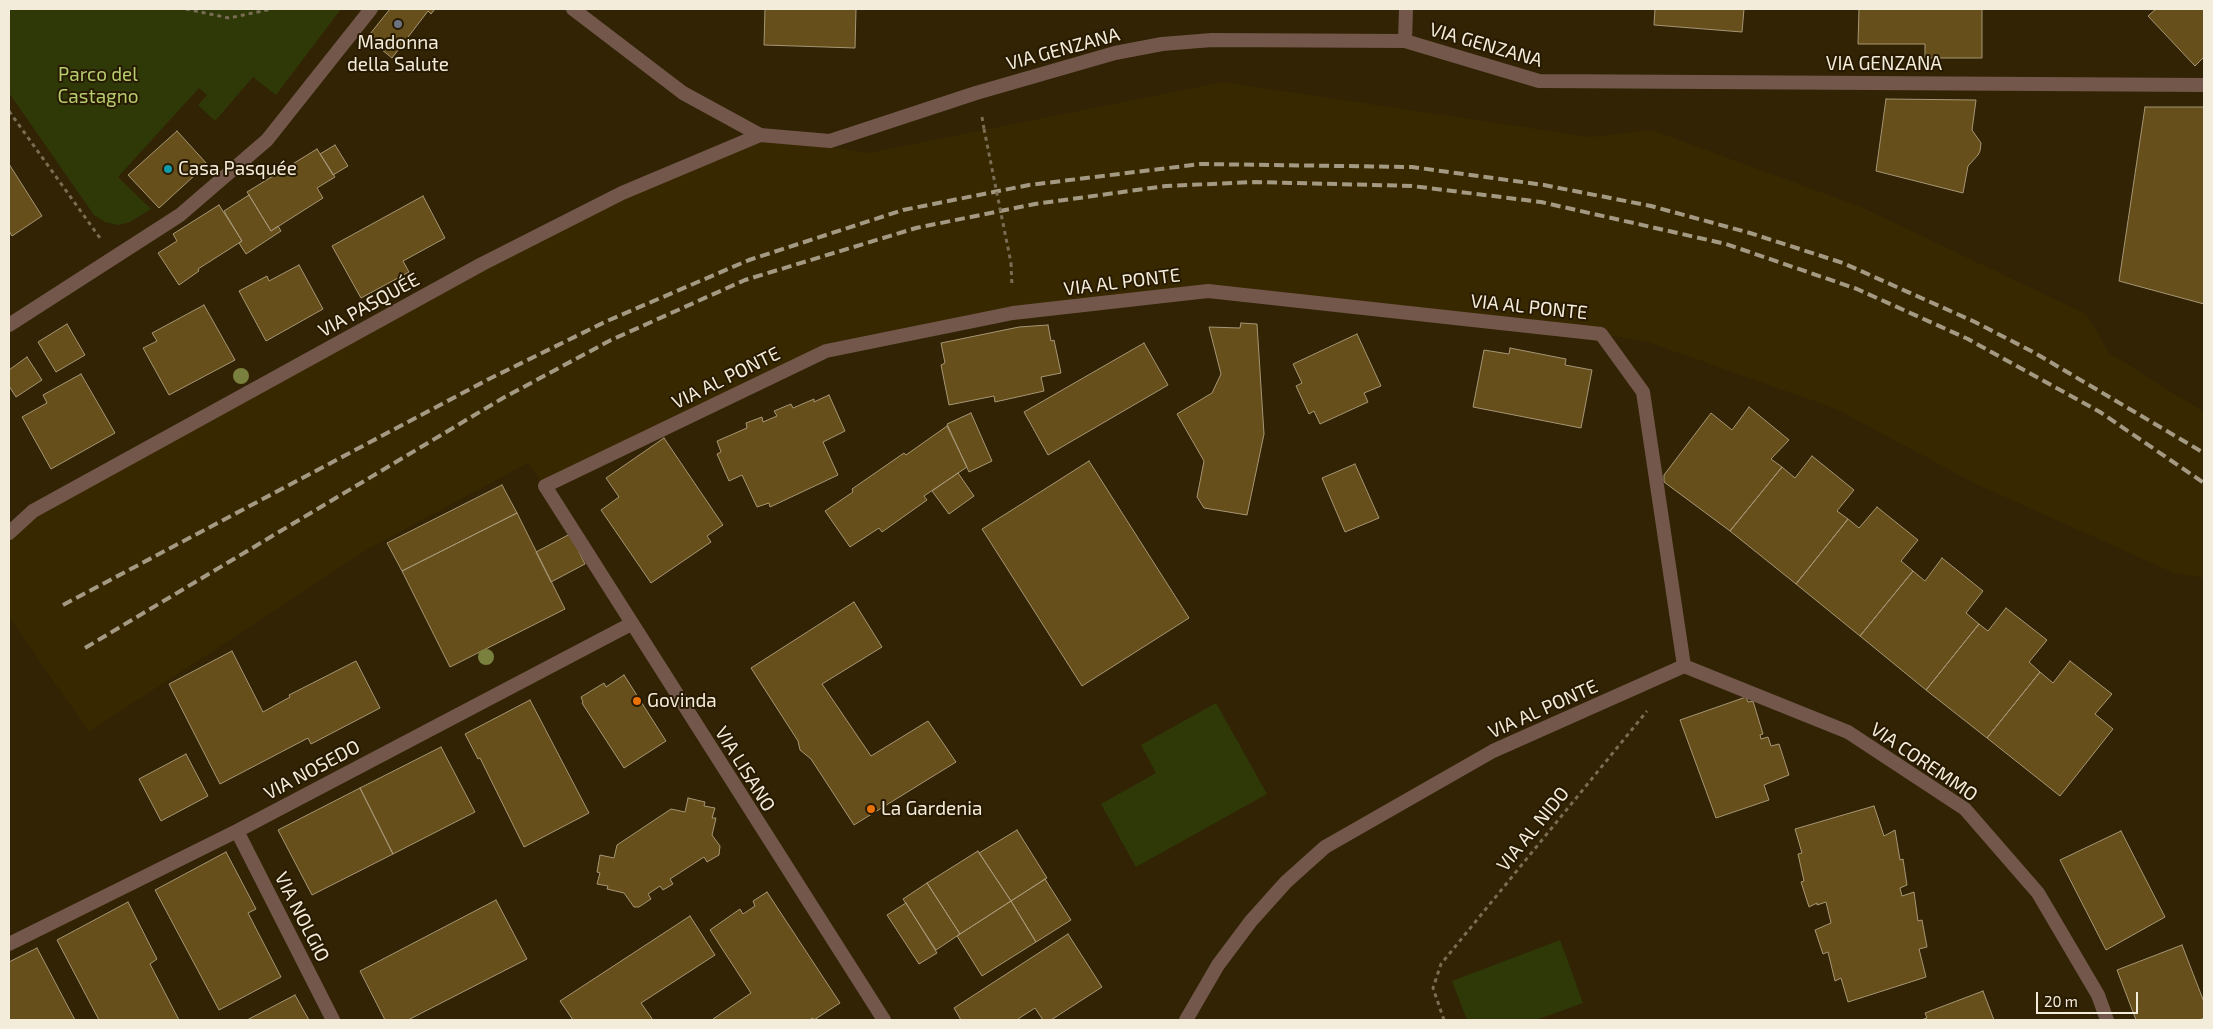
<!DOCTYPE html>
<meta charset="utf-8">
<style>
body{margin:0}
#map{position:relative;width:2213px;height:1029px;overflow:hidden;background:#312304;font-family:"Exo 2",sans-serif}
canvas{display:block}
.frame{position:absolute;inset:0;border:10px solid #f4ecdb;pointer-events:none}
.scale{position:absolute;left:2036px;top:992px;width:102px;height:22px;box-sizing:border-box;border:2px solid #f4ecdb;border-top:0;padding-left:6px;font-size:15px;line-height:18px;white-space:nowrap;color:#f4ecdb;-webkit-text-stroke:4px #271a00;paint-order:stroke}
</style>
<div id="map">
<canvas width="2213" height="1029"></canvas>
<div class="frame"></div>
<div class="scale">20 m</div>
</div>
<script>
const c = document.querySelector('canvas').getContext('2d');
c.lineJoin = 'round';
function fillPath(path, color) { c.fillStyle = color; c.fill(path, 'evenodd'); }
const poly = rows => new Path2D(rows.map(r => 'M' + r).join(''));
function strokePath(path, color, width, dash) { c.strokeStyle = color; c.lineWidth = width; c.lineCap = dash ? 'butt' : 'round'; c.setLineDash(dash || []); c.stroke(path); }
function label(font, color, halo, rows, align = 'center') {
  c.font = font + ' "Exo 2",sans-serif'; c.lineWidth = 4; c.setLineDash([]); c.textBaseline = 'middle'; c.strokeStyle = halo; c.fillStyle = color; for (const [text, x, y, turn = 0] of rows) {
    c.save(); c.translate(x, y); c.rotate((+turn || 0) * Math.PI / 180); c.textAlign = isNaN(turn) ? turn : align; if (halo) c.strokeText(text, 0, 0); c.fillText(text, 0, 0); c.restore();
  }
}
fillPath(poly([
 [1223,82,1590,137,1652,130,1861,207,2086,314,2109,353,2204,412,2204,578,2174,573,1974,483,1836,409,1648,342,1601,334,1208,291,1013,313,826,351,545,486,528,463,370,548,89,732,9,617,9,534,16,525,482,264,760,135,868,153]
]), '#382800');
fillPath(poly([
 [9,9,341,9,276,95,253,77,215,121,198,105,207,95,199,88,118,177,151,209,130,222,118,225,105,222,94,215,9,93],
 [1216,703,1267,794,1136,867,1101,804,1156,773,1141,745],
 [1560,940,1583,1003,1536,1020,1467,1020,1452,981]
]), '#2f3908');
const building = poly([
 [390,9,435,9,431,14,428,11,392,58,371,41,374,37,370,34,390,9],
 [765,9,856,9,855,48,764,45,765,9],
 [1655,9,1744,9,1742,32,1654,25,1655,9],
 [1859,9,1982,9,1982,58,1925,58,1925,44,1858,44,1859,9],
 [2156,9,2204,9,2204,57,2195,66,2148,16,2156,9],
 [1886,99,1976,100,1972,130,1981,143,1980,151,1978,155,1968,166,1963,193,1876,171,1886,99],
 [2145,107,2204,107,2204,304,2119,281,2145,107],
 [177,131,207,164,159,208,128,175,177,131],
 [335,145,348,166,333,175,320,154,335,145],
 [317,149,335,177,317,188,323,198,271,231,247,192,317,149],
 [9,164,42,216,12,236,9,231,9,164],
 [249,195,271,231,278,226,281,231,246,254,239,243,242,241,224,211,249,195],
 [423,196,445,238,403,261,409,272,361,298,332,246,423,196],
 [219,205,242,241,198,269,199,271,179,285,158,253,177,241,173,234,219,205],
 [299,265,323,309,266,341,239,291,267,276,269,281,299,265],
 [204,305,235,360,169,395,143,348,157,341,152,333,204,305],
 [1241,323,1257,324,1264,434,1247,515,1204,508,1197,497,1204,461,1177,414,1212,393,1221,374,1209,327,1240,328,1241,323],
 [67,324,85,355,56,372,38,342,67,324],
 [1048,325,1051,341,1054,340,1061,373,1041,377,1044,391,995,402,994,396,949,405,941,365,945,363,941,343,1019,327,1048,325],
 [1357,334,1381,386,1364,393,1368,402,1320,424,1314,411,1309,414,1296,386,1302,383,1293,364,1357,334],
 [1144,343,1168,385,1048,455,1024,412,1144,343],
 [1510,348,1566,359,1565,365,1592,370,1581,428,1473,407,1484,350,1509,354,1510,348],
 [27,357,42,380,16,397,9,386,9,370,27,357],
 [81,374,115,433,51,469,22,417,47,403,43,395,81,374],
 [829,395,845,431,823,442,838,475,770,507,769,503,757,507,742,475,729,481,717,454,721,452,717,441,747,428,746,423,762,417,763,422,777,416,774,411,791,404,793,408,814,399,814,402,829,395],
 [1749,407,1789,440,1771,459,1782,467,1730,531,1664,482,1664,475,1711,413,1732,430,1749,407],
 [971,413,992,461,969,472,947,424,971,413],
 [947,426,967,467,924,496,927,500,882,532,879,528,850,547,825,511,853,492,852,489,904,453,906,455,947,426],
 [664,438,723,525,707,536,711,542,651,583,601,510,619,497,606,478,664,438],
 [1812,456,1854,490,1837,511,1848,519,1796,584,1730,531,1782,467,1795,478,1812,456],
 [1089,461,1189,618,1082,686,982,529,1089,461],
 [1355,464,1379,518,1345,532,1322,478,1355,464],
 [958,473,974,496,949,514,932,491,958,473],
 [502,485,517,513,402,571,387,543,502,485],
 [1877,507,1918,540,1901,561,1913,571,1860,636,1796,584,1848,519,1859,528,1877,507],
 [517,513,565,609,450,667,402,571,517,513],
 [570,534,585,564,551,582,536,552,570,534],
 [1942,558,1983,591,1966,613,1979,624,1926,690,1860,636,1913,571,1925,581,1942,558],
 [854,602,882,647,822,684,871,756,928,721,956,762,854,825,811,759,800,750,798,741,751,668,854,602],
 [2006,608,2047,640,2029,662,2040,672,1987,738,1926,690,1979,624,1988,631,2006,608],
 [232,651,263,712,290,697,289,695,356,661,380,708,311,744,308,738,220,784,169,684,232,651],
 [2070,661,2112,694,2095,714,2113,729,2060,796,1987,738,2040,672,2053,683,2070,661],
 [624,675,666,741,624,768,582,703,583,702,581,697,604,683,606,687,624,675],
 [1746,697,1748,702,1753,701,1763,734,1760,735,1761,739,1768,737,1771,746,1779,744,1789,775,1764,785,1769,800,1716,818,1680,720,1746,697],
 [530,700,589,813,524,847,480,758,478,759,465,734,530,700],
 [441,747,475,812,393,854,360,788,441,747],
 [186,754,208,796,161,821,139,779,186,754],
 [360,788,393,854,312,895,278,830,360,788],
 [688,798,705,802,704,806,715,808,712,818,716,818,712,835,720,846,719,855,707,862,704,857,670,879,673,884,663,890,660,886,648,894,651,899,639,907,634,907,624,893,607,889,608,886,597,884,600,873,597,872,600,855,614,858,617,845,671,809,685,812,688,798],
 [1874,806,1884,836,1895,830,1900,860,1903,859,1907,885,1900,888,1902,896,1914,892,1918,921,1922,920,1927,947,1919,949,1926,977,1848,1002,1841,978,1835,981,1828,952,1823,954,1815,930,1831,923,1826,902,1817,905,1817,903,1809,907,1801,882,1804,881,1798,854,1802,853,1795,829,1874,806],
 [1017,830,1047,878,1011,901,979,853,1017,830],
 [2121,831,2165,917,2106,950,2060,860,2121,831],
 [978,851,1011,901,960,934,927,883,978,851],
 [226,852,256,909,248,913,281,977,219,1010,155,890,226,852],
 [1045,879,1071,920,1036,942,1011,901,1045,879],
 [927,883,960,934,936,950,903,899,927,883],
 [767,892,840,1003,814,1020,813,1018,809,1020,714,1020,713,1019,751,993,710,930,740,909,743,914,755,906,753,901,767,892],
 [496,900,527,959,408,1020,385,1020,360,971,496,900],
 [1011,901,1036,942,982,976,957,936,1011,901],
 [128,902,157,959,150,964,179,1020,99,1020,57,940,128,902],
 [906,903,937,953,919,964,887,915,906,903],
 [690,916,715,955,641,1003,653,1020,573,1020,560,1001,690,916],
 [1068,934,1102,987,1051,1020,1043,1020,1035,1008,1018,1019,1019,1020,961,1020,954,1008,1068,934],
 [2182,945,2204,1002,2204,1018,2199,1020,2136,1020,2117,970,2182,945],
 [37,948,75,1020,9,1020,9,962,37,948],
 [1983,991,1994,1020,1921,1020,1927,1018,1925,1013,1983,991],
 [295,995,309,1020,247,1020,295,995]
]);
fillPath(building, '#664f1b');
strokePath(building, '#a69675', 1);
strokePath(poly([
 [186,9,229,18,272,9],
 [9,111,100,238],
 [982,117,984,129],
 [1011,263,1012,287],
 [1444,1020,1433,988,1441,964,1647,711]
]), '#796d53', 3, [4, 4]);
strokePath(poly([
 [573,9,683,93,760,135,830,141,976,93,1115,53,1162,44,1212,40,1405,41,1539,81,2204,85],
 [1405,41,1406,9],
 [9,325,180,215,267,140,371,9],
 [9,533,33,511,482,264,622,193,760,135],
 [1684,666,1848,732,1965,809,2038,893,2098,995,2107,1020],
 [237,831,333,1020],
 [9,944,237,831,631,624],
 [884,1020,545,486,826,351,1013,313,1208,291,1601,334,1643,392,1684,666,1493,751,1325,847,1286,882,1251,921,1218,965,1186,1020]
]), '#72574a', 14);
strokePath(poly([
 [63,605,489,379,607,321,749,260,903,210,1029,185,1201,164,1412,167,1544,185,1651,206,1750,233,1843,263,1975,322,2035,353,2204,453],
 [85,648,503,398,611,340,745,280,916,228,1035,204,1166,186,1255,182,1412,186,1541,202,1726,244,1857,289,1968,339,2100,412,2204,483]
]), '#a49982', 4, [10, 5]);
strokePath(poly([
 [984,129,1011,263]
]), '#796d53', 3, [4, 4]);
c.fillStyle = '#7a803e';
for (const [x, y] of [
 [241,376],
 [486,657]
]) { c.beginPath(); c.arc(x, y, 8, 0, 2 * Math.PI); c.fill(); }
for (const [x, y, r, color] of [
 [398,24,5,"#6b7280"],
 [168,169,5,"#0f9aa8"],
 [637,701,5,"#e8710a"],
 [871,809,5,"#e8710a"]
]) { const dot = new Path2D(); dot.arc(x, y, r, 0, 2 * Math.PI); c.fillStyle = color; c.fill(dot); strokePath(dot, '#271a00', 2); }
label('19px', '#f4ecdb', '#271a00', [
 ["Madonna",398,43,"center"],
 ["della Salute",398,65,"center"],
 ["Casa Pasquée",178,169],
 ["Govinda",647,701],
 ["La Gardenia",881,809]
], 'left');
label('19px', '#f4ecdb', '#271a00', [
 ["VIA GENZANA",1486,45,16],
 ["VIA GENZANA",1063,49,-15],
 ["VIA GENZANA",1884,64],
 ["VIA AL PONTE",1122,282,-7],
 ["VIA PASQUÉE",369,305,-29],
 ["VIA AL PONTE",1529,307,6],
 ["VIA AL PONTE",726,378,-26],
 ["VIA AL PONTE",1543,709,-24],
 ["VIA COREMMO",1924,762,34],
 ["VIA LISANO",745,769,58],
 ["VIA NOSEDO",312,770,-28],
 ["VIA AL NIDO",1533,829,-51],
 ["VIA NOLGIO",302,917,63]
]);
label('19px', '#b5cd6e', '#271a00', [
 ["Parco del",98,75],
 ["Castagno",98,97]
]);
</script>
